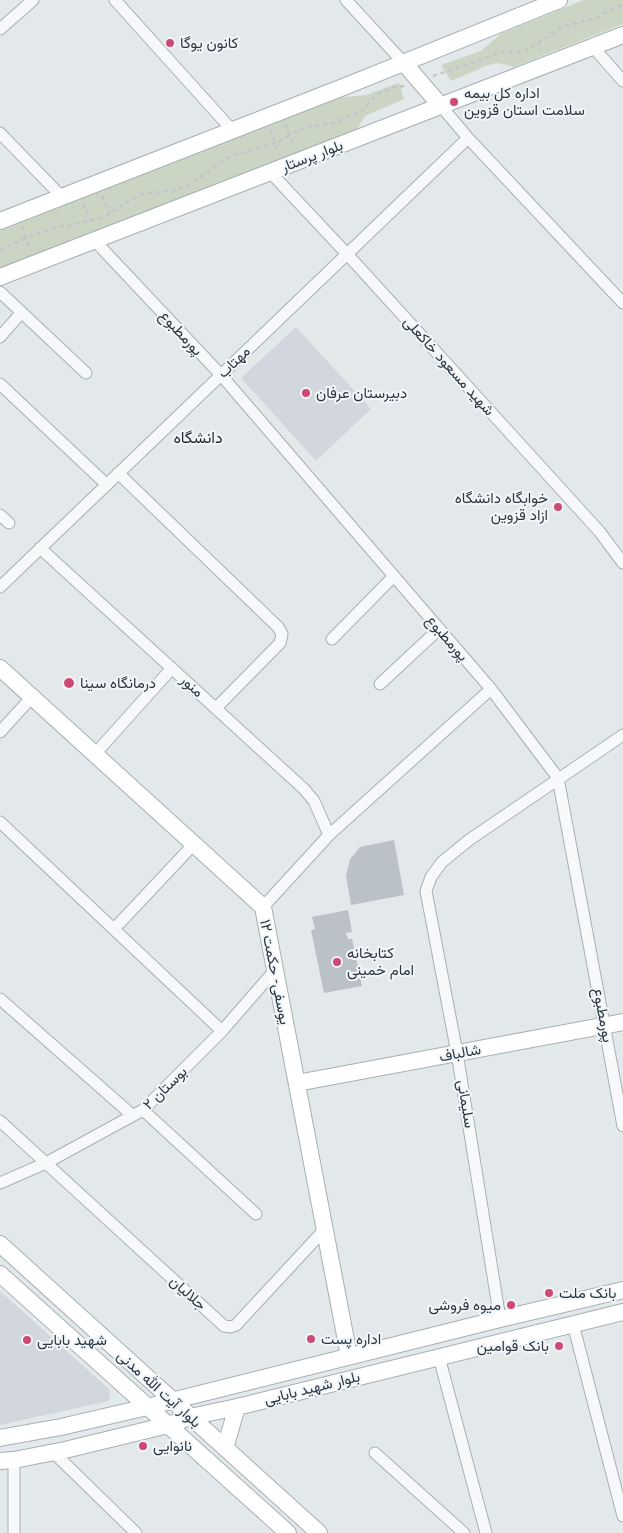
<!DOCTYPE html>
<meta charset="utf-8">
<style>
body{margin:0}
canvas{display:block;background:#e3e8eb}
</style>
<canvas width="623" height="1533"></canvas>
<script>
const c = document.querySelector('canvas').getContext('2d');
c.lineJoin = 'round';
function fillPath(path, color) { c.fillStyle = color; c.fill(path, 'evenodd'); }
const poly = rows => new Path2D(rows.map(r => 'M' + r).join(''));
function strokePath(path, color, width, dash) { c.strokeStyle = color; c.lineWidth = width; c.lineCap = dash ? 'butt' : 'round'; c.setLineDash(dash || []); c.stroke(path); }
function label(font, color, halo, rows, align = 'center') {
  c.font = font + ' Lato,Vazirmatn,sans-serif'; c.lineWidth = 4; c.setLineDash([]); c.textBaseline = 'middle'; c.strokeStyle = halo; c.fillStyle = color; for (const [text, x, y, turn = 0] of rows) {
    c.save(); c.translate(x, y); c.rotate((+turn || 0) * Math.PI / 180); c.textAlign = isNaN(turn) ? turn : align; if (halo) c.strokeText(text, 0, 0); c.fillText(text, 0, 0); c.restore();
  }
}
fillPath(poly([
 [296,327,371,409,316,461,241,378],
 [0,1291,110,1390,109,1401,0,1425]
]), '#d1d7dd');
fillPath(poly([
 [584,0,623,0,623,24,514,67,499,63,488,65,451,81,441,65,481,51,502,33],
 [399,83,404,99,365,116,356,130,0,269,0,231,336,98,366,95]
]), '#cbd5c4');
fillPath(poly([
 [394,840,404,895,351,905,346,876,350,859,360,847],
 [348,910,352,932,346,933,348,939,352,939,362,986,324,993,311,930,315,929,312,917]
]), '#bac2c8');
const street = poly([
 [115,0,232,130],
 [346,0,403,62],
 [0,29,33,0],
 [593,47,623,81],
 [441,106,468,138,623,303],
 [0,133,62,197],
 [270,172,347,254,599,531,623,563],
 [94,240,221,375,491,689,558,778,623,1126],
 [0,292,86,373],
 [0,337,21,313],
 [0,384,107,485],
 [118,473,278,627,282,634,280,643,216,708],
 [0,515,9,523],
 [40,548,304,789,314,801,329,835],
 [0,587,468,138],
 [332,639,394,576],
 [380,684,439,629],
 [0,732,32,697],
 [95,754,172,668],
 [0,822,222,1031],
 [263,907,329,835,491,689],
 [114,929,194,844],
 [0,999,132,1115],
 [143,1110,256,1214],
 [0,1121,224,1326,231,1327,236,1325,325,1229],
 [0,1183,46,1163,143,1110,222,1031,275,970],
 [500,1319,457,1053,426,891,431,877,442,862,469,840,623,735],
 [573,1324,623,1516],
 [439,1357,486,1533],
 [53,1452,136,1533],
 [375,1453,464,1533],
 [14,1460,14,1533]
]);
const secondary = poly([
 [403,62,441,106],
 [0,221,346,86,559,0],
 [0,277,623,35],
 [0,668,263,907,349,1356],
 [297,1083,623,1022],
 [0,1244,319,1533],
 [0,1274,288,1533],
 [0,1438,61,1427,147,1407,500,1319,623,1290],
 [225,1448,237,1407],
 [0,1461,14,1460,65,1450,168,1425,190,1417,237,1407,623,1312]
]);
strokePath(street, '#a8b0b5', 13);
strokePath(secondary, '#a8b0b5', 18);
strokePath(poly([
 [538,42,541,51],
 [433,76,502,52,524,52,562,27,595,18,623,4],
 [285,124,294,147],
 [271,130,278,153],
 [102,196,110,214],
 [83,204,91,220],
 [22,227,31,250],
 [0,250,26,238,55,228,100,219,110,214,123,204,145,193,172,191,189,185,230,156,275,143,305,127,334,123,363,110,370,101,380,93,395,87,404,86]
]), '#c1c6ca', 2.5, [4, 4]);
strokePath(street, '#f6f8f9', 11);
strokePath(secondary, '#fff', 16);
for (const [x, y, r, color] of [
 [170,43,5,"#ce4a74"],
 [454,102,5,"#ce4a74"],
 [306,393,5,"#ce4a74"],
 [558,507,5,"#ce4a74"],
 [69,683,6,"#ce4a74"],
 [337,962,5,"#ce4a74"],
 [549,1293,5,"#ce4a74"],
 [511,1305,5,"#ce4a74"],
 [311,1339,5,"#ce4a74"],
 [27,1340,5,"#ce4a74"],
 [559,1346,5,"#ce4a74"],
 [143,1446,5,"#ce4a74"]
]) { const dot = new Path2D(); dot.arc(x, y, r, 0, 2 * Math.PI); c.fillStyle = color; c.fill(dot); strokePath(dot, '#f3f6f8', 2); }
label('15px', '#2b3843', '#f3f6f8', [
 ["کانون یوگا",180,43],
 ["اداره کل بیمه",464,93],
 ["سلامت استان قزوین",464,110],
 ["دبیرستان عرفان",316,393],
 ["خوابگاه دانشگاه",548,498,"right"],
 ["ازاد قزوین",548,515,"right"],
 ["درمانگاه سینا",80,683],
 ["کتابخانه",347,953],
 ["امام خمینی",347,970],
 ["بانک ملت",559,1293],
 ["میوه فروشی",501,1305,"right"],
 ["اداره پست",321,1339],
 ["شهید بابایی",37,1340],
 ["بانک قوامین",549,1346,"right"],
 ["نانوایی",153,1446]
], 'left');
label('15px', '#2b3843', '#f3f6f8', [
 ["بلوار پرستار",312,156,-21],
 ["پورمطبوع",181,333,47],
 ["مهتاب",234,362,-44],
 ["شهید مسعود خاکعلی",449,366,48],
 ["پورمطبوع",447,638,49],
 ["منور",192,686,43],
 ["یوسفی- حکمت ۱۲",275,972,79],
 ["پورمطبوع",603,1015,79],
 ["شالباف",460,1053,-11],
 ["بوستان ۲",165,1088,-44],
 ["سلیمانی",466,1104,81],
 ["جلالیان",188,1293,42],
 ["بلوار شهید بابایی",312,1388,-14],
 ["بلوار آیت الله مدنی",159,1389,42]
]);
label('16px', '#1d2934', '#f3f6f8', [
 ["دانشگاه",198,438]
]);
</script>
